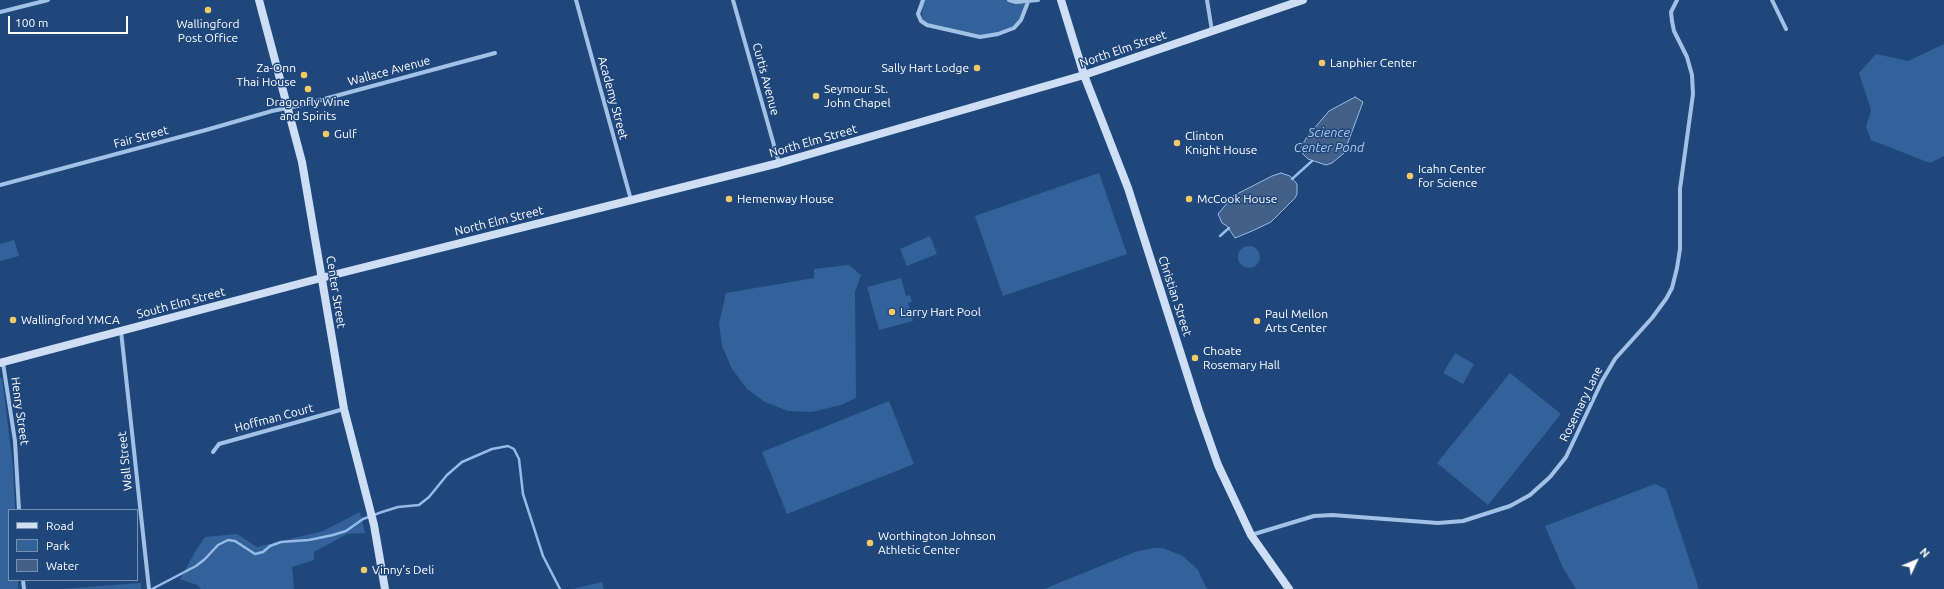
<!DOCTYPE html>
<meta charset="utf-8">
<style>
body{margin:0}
#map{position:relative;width:1944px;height:589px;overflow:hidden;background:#20477c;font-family:Ubuntu,sans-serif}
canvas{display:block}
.legend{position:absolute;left:8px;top:509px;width:130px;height:72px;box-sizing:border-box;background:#20477c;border:1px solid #7991b0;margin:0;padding:5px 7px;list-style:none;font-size:12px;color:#fff}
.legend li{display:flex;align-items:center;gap:8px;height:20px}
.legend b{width:20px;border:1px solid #7991b0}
.north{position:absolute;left:1896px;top:541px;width:40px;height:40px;-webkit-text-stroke:3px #20477c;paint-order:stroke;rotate:46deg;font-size:11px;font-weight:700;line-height:16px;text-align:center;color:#fff}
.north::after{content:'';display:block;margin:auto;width:14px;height:18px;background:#fff;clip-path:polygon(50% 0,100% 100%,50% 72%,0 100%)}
.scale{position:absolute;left:8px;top:16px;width:120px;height:18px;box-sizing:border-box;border:2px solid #fff;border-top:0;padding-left:5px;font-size:12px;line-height:14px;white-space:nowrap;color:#fff;-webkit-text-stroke:3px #20477c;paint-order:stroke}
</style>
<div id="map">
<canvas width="1944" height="589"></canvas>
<ul class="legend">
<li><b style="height:5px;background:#cddef5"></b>Road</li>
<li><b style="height:11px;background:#33619a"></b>Park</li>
<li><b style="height:11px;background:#436188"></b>Water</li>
</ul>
<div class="north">N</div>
<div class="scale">100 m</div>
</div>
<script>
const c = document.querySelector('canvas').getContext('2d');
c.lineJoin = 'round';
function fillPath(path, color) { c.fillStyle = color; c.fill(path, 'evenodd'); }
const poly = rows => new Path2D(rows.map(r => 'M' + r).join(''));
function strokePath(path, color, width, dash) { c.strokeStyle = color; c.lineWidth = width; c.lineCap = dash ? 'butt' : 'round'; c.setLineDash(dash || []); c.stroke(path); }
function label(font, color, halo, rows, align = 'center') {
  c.font = font + ' Ubuntu,sans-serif'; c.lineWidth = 3; c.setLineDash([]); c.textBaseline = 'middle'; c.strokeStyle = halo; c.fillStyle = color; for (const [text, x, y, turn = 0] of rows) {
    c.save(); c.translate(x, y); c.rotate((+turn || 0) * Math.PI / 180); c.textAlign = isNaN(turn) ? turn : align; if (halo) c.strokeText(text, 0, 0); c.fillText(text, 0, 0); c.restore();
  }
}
fillPath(poly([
 [923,0,1013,0,1027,5,1014,28,980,37,921,21],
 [1944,44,1944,156,1930,163,1871,140,1866,127,1871,110,1859,73,1876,54,1908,61],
 [1099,173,1127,254,1003,296,975,216],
 [930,236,937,254,907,266,900,249],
 [14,240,19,256,0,261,0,244],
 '1238 257a11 11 0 1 1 22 0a11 11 0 1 1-22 0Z',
 [849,265,861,275,855,292,856,398,841,405,812,412,788,411,765,402,747,389,732,369,722,346,719,323,726,293,814,278,814,269],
 [901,278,906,296,910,295,912,302,908,303,913,321,879,330,867,287],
 [1455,353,1474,364,1463,384,1443,373],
 [1510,373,1561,414,1488,505,1437,463],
 [2,377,13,467,15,510,9,510,9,580,18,580,18,589,0,589,0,378],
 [889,401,914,464,787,514,762,452],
 [1655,484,1666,489,1699,589,1576,589,1563,568,1545,526],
 [360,512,365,533,347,534,314,552,314,560,292,567,294,589,201,589,197,585,180,579,195,552,205,537,237,534,257,547,323,531],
 [1153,548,1163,548,1183,556,1198,570,1207,589,1044,589,1135,552],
 [602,582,604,589,573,589],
 [141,583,141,589,61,589]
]), '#33619a');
const water = poly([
 [1355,97,1363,102,1344,153,1332,163,1326,165,1308,159,1303,154,1301,147,1307,137,1329,111,1355,97],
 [1281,173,1290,176,1297,184,1297,194,1295,198,1271,222,1252,231,1235,238,1227,226,1222,223,1218,214,1233,196,1272,176,1281,173]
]);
fillPath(water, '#436188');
strokePath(water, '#96bbe8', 1);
strokePath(poly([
 [1292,179,1312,161],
 [1220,236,1229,228],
 [152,589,196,566,205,559,218,545,228,540,235,541,255,554,263,552,270,546,281,542,309,540,333,535,346,531,363,519,382,512,398,507,419,505,429,497,447,475,462,462,492,449,508,446,514,449,519,459,523,494,543,556,560,589]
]), '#96bbe8', 2.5);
strokePath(poly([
 [576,0,631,200],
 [733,0,779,163],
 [923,0,918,14,921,21,927,25,980,37,998,34,1014,28,1021,20,1028,2],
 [1009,0,1016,2,1038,0],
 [1207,0,1212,31],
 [1772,0,1786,29],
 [0,12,48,0],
 [0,185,206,130,272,111,302,105,495,53],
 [121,331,149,589],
 [3,363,15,441,19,510],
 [213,452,219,444,344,409],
 [1251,535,1314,516,1332,515,1438,523,1463,521,1510,506,1530,495,1550,477,1566,457,1602,381,1615,359,1652,318,1666,299,1672,288,1677,268,1680,249,1680,189,1693,94,1692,75,1687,57,1674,31,1672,21,1671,12,1677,0],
 [23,580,24,589]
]), '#a2c1e7', 4);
strokePath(poly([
 [259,0,302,162,344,409,374,525,385,589],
 [1061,0,1084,75,1128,188,1199,411,1218,465,1251,535,1289,589],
 [0,363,321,278,779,163,1084,75,1303,0]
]), '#cddef5', 8);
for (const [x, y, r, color] of [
 [208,10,4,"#f4cb63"],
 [1322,63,4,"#f4cb63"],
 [977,68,4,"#f4cb63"],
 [304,75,4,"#f4cb63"],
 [308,89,4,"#f4cb63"],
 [816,96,4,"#f4cb63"],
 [326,134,4,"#f4cb63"],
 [1177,143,4,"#f4cb63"],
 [1410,176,4,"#f4cb63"],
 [729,199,4,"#f4cb63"],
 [1189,199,4,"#f4cb63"],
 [892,312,4,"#f4cb63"],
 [13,320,4,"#f4cb63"],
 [1257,321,4,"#f4cb63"],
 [1195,358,4,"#f4cb63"],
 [870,543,4,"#f4cb63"],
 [364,570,4,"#f4cb63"]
]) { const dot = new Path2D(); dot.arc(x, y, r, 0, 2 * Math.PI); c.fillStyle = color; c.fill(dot); strokePath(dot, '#20477c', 1.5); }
label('12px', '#fff', '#20477c', [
 ["Wallingford",208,24,"center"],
 ["Post Office",208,38,"center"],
 ["Lanphier Center",1330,63],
 ["Za-Onn",296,68,"right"],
 ["Thai House",296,82,"right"],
 ["Sally Hart Lodge",969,68,"right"],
 ["Seymour St.",824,89],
 ["John Chapel",824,103],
 ["Dragonfly Wine",308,102,"center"],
 ["and Spirits",308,116,"center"],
 ["Gulf",334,134],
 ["Clinton",1185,136],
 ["Knight House",1185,150],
 ["Icahn Center",1418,169],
 ["for Science",1418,183],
 ["Hemenway House",737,199],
 ["McCook House",1197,199],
 ["Larry Hart Pool",900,312],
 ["Paul Mellon",1265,314],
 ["Arts Center",1265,328],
 ["Wallingford YMCA",21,320],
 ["Choate",1203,351],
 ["Rosemary Hall",1203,365],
 ["Worthington Johnson",878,536],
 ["Athletic Center",878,550],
 ["Vinny’s Deli",372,570]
], 'left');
label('12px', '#fff', '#20477c', [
 ["North Elm Street",1123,49,-19],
 ["Wallace Avenue",389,71,-15],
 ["Curtis Avenue",766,79,75],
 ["Academy Street",613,98,75],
 ["Fair Street",141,137,-15],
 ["North Elm Street",813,141,-16],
 ["North Elm Street",499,221,-14],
 ["Center Street",336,292,81],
 ["Christian Street",1175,296,72],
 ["South Elm Street",181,303,-15],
 ["Rosemary Lane",1581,404,-64],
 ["Henry Street",20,411,82],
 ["Hoffman Court",274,418,-15],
 ["Wall Street",125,461,-96]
]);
label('italic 13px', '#adcbee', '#20477c', [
 ["Science",1329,133],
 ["Center Pond",1329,148]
]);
</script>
